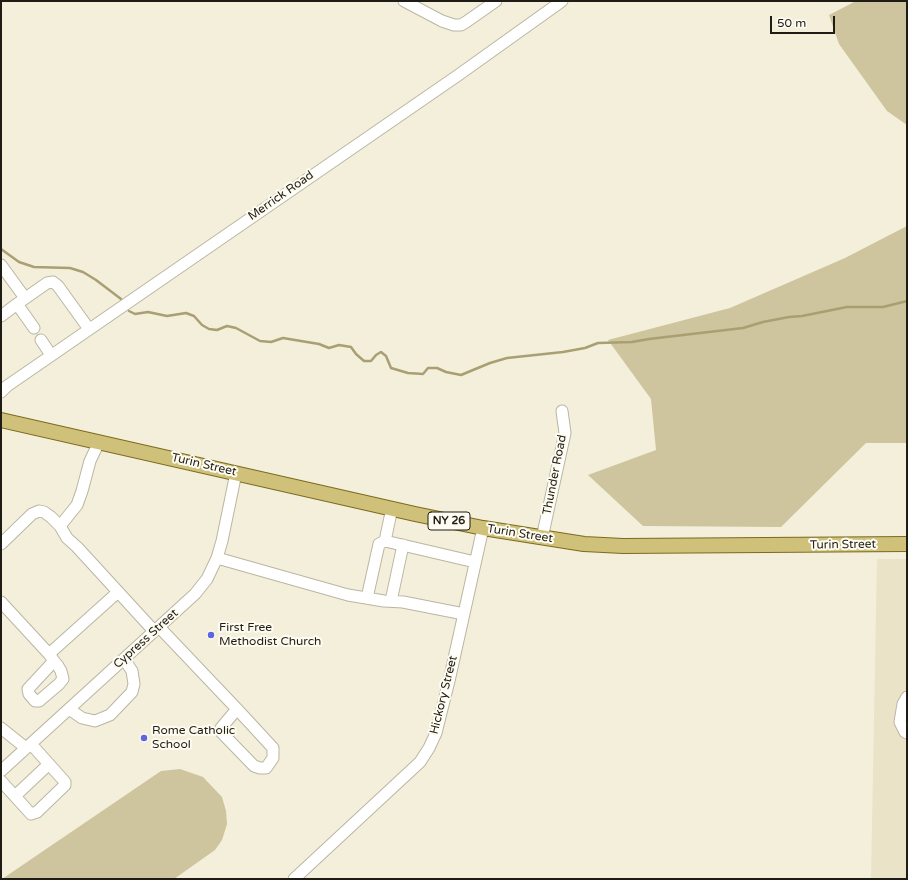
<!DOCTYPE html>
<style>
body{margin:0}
#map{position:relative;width:908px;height:880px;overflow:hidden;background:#f3efdb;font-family:"Varela Round",sans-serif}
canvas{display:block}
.frame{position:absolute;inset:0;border:2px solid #1e1c15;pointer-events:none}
.scale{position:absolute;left:770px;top:16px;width:65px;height:18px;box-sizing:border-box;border:2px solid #1e1c15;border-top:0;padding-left:5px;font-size:12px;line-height:14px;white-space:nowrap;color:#1e1c15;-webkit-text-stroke:3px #fefcf0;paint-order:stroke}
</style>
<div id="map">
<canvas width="908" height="880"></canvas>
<div class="frame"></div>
<div class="scale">50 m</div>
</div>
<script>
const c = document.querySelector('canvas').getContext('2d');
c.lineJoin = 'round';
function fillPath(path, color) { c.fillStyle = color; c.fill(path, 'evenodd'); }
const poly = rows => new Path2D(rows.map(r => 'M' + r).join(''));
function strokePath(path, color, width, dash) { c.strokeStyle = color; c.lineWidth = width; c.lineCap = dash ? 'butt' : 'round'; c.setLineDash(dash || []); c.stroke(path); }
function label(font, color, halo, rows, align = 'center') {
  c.font = font + ' "Varela Round",sans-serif'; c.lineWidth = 4; c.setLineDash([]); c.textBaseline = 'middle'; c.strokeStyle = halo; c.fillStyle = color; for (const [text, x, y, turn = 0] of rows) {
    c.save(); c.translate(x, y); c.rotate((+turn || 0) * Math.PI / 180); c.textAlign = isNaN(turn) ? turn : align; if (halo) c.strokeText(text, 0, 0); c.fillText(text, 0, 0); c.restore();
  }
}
fillPath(poly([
 [877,559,907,559,907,879,871,879]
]), '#eae3c8');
fillPath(poly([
 [856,1,907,1,907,125,887,111,839,44,829,15],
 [907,226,907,443,866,443,781,527,643,526,588,475,656,450,651,399,608,340,730,308,845,258],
 [180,769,203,777,222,797,226,811,227,824,222,840,215,850,174,879,21,879,21,878,19,879,2,879,161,771]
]), '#cec49d');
strokePath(poly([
 [1,249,19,262,34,267,70,268,83,272,96,280,121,299],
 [129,311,135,314,148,312,167,316,186,313,194,316,202,325,209,329,217,330,227,326,236,328,260,341,271,342,283,338,319,344,329,348,339,345,351,347,356,354,364,361,371,361,376,355,381,352,386,356,391,368,408,373,423,374,428,368,437,368,446,372,461,375,490,363,507,358,563,352,585,348,598,343,632,342,649,339,743,328,763,322,789,317,802,316,847,307,883,307,907,301]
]), '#aa9f73', 2.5);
const minor = poly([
 [404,1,442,21,454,25,461,25,466,22,496,1],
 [1,265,25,298],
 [1,316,17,304],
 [34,328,17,304,47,283,53,282,58,286,89,329],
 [41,340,51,355],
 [1,392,7,386,457,76,562,1],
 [99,442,90,461,82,491,77,505,60,526,67,538,77,547,154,631],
 [392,508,385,541,475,562],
 [542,538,565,433,562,411],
 [1,544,32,514,39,511,44,512,51,517,60,526],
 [217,558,348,595,384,601,403,602,464,614],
 [367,598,379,544,385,541],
 [391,601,403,545],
 [1,602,49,654,118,592],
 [159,627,237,709,273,748,273,758,266,768,260,768,254,766,221,732,221,728,237,709],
 [49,654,54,661,58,666,61,671,63,679,59,684,39,701,35,701,29,694,28,689,54,661],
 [907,697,903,704,900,722,905,732,907,733],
 [69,709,82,718,95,721,110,715,132,692,134,684,132,671,124,659],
 [1,728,26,748],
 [1,771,195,594,207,579,217,558,222,541,236,473],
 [1,781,31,814,37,812,65,785,65,782,31,744],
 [15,796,49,764],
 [294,879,420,762,429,748,436,733,449,681,483,528]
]);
const major = poly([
 [1,420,415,514,483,528,584,544,623,546,907,544]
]);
strokePath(minor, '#bab6a3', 13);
strokePath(major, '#7c6b1d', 16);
strokePath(minor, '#fff', 11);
strokePath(major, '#cfc07a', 14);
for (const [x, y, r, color] of [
 [211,635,4,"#5d66dd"],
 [144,738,4,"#5d66dd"]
]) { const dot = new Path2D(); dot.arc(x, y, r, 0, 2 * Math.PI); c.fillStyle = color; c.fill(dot); strokePath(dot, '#fefcf0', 1.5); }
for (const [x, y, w] of [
 [449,521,42]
]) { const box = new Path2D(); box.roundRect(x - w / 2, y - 9, w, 18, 3); c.fillStyle = '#fefcf0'; c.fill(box); strokePath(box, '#1e1c15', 1); }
label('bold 11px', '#1e1c15', null, [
 ["NY 26",449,521]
]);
label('12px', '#1e1c15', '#fefcf0', [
 ["Merrick Road",281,196,-35],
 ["Turin Street",204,465,13],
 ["Thunder Road",555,475,-79],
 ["Turin Street",520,534,9],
 ["Turin Street",843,545,-1],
 ["Cypress Street",146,639,-42],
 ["Hickory Street",444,695,-76]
]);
label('12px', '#1e1c15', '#fefcf0', [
 ["First Free",219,628],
 ["Methodist Church",219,642],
 ["Rome Catholic",152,731],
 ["School",152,745]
], 'left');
</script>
